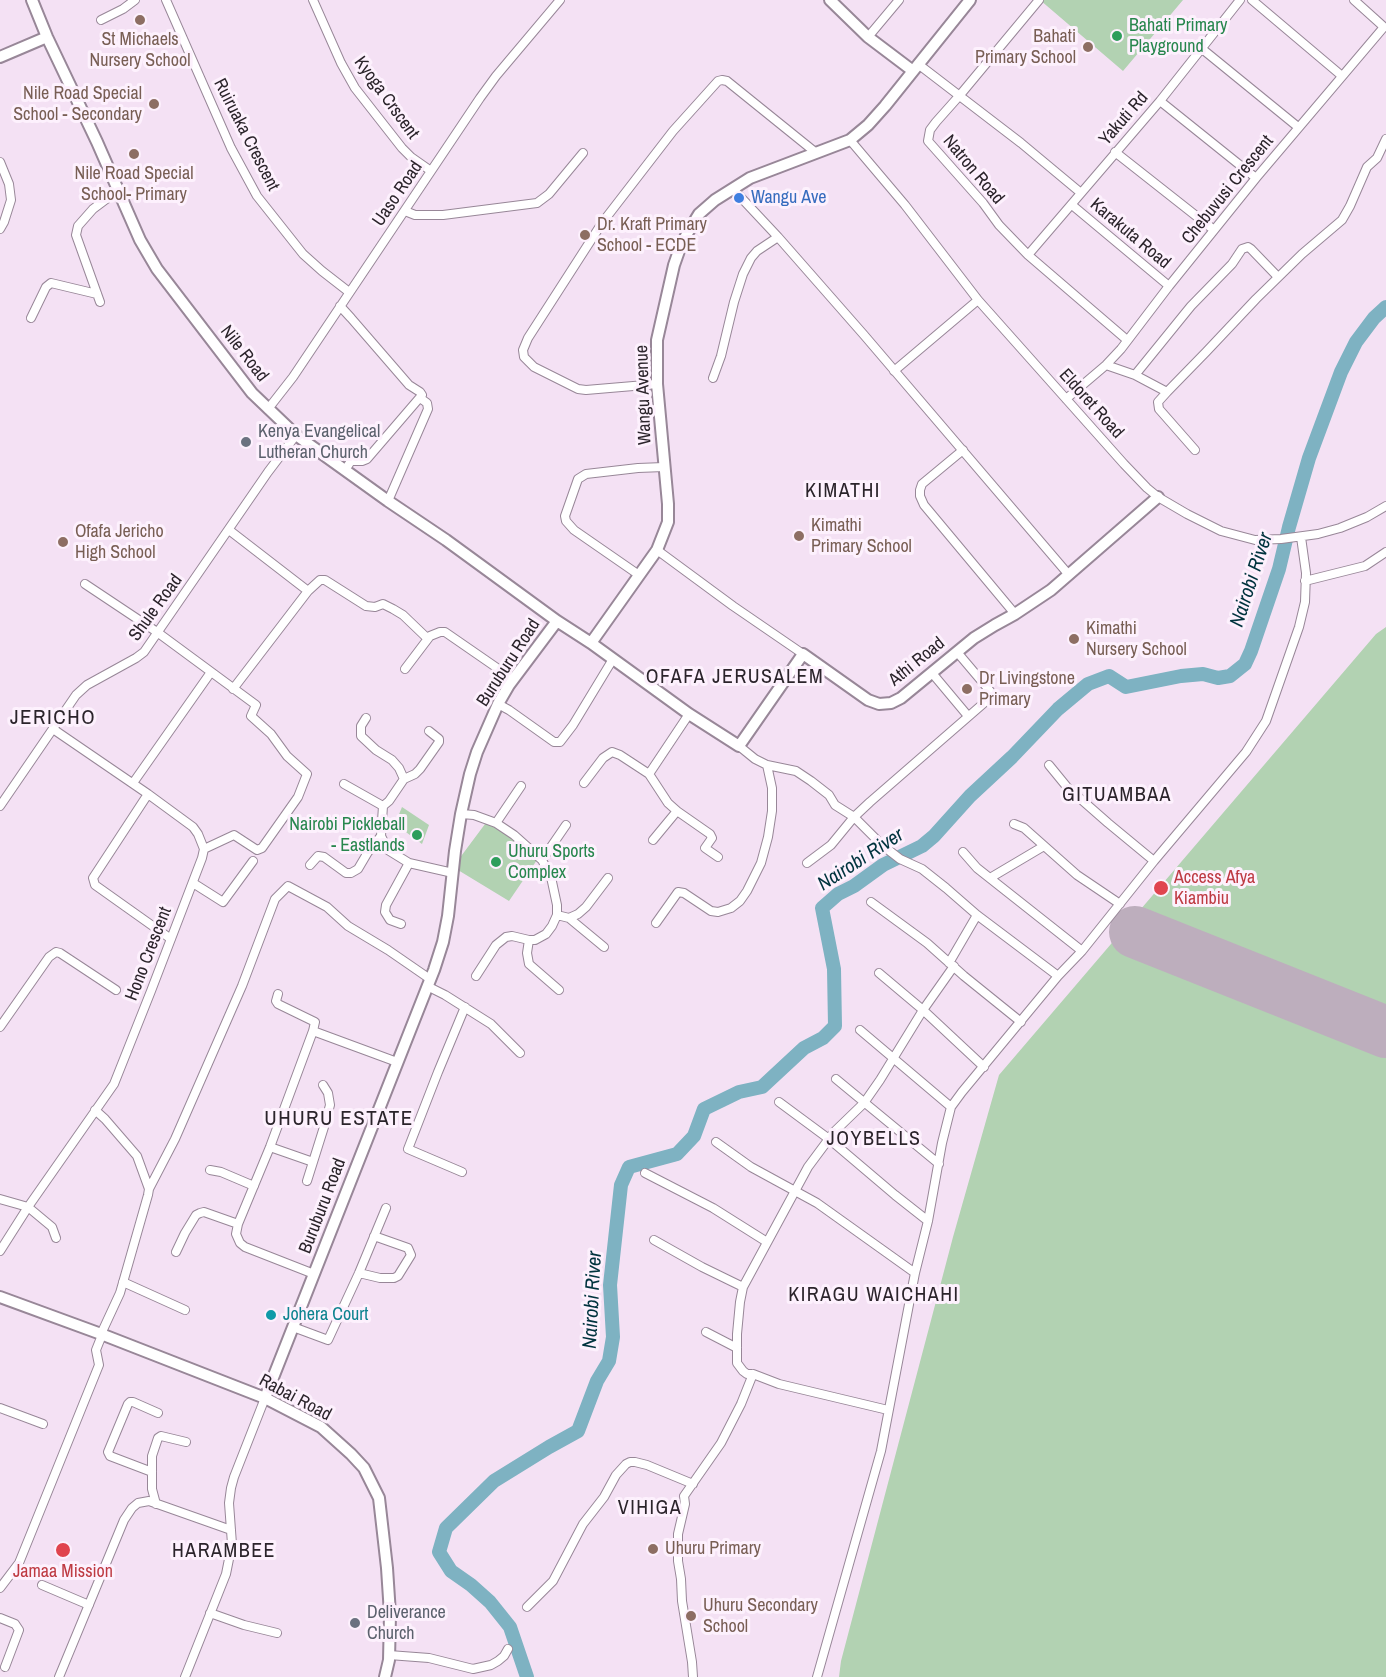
<!DOCTYPE html>
<style>
body{margin:0}
canvas{display:block;background:#f4e1f4}
</style>
<canvas width="1386" height="1677"></canvas>
<script>
const c = document.querySelector('canvas').getContext('2d');
c.lineJoin = 'round';
function fillPath(path, color) { c.fillStyle = color; c.fill(path, 'evenodd'); }
const poly = rows => new Path2D(rows.map(r => 'M' + r).join(''));
function strokePath(path, color, width, dash) { c.strokeStyle = color; c.lineWidth = width; c.lineCap = dash ? 'butt' : 'round'; c.setLineDash(dash || []); c.stroke(path); }
function label(font, color, halo, rows, align = 'center') {
  c.font = font + ' "Archivo Narrow",sans-serif'; c.lineWidth = 6; c.setLineDash([]); c.textBaseline = 'middle'; c.strokeStyle = halo; c.fillStyle = color; for (const [text, x, y, turn = 0] of rows) {
    c.save(); c.translate(x, y); c.rotate((+turn || 0) * Math.PI / 180); c.textAlign = isNaN(turn) ? turn : align; if (halo) c.strokeText(text, 0, 0); c.fillText(text, 0, 0); c.restore();
  }
}
fillPath(poly([
 [1040,0,1183,0,1123,71],
 [1386,627,1386,1677,839,1677,841,1661,953,1237,999,1075,1376,634],
 [402,807,429,825,422,844,395,824],
 [488,820,539,857,509,901,453,867]
]), '#b2d2b2');
strokePath(poly([
 [527,1677,510,1627,490,1602,471,1585,451,1571,439,1552,446,1528,494,1481,549,1447,578,1431,597,1381,609,1361,613,1337,610,1285,621,1185,629,1167,677,1154,694,1136,704,1109,739,1092,762,1087,804,1048,823,1038,835,1026,834,969,822,908,838,894,854,886,883,865,922,846,934,836,970,796,1012,757,1058,709,1088,684,1109,676,1126,687,1181,676,1203,674,1218,678,1230,676,1245,664,1251,651,1279,569,1289,527,1309,458,1341,372,1356,342,1374,318,1386,307]
]), '#7eb2c2', 14);
strokePath(poly([
 [1135,932,1386,1032]
]), '#bdaebd', 52);
const street = poly([
 [166,0,231,148,257,196,303,254,322,271,349,292],
 [313,0,341,63,355,88,402,148,411,157,431,171],
 [1039,0,960,95,936,122,930,130,928,141,983,203,999,225,1028,255,1127,340],
 [1252,0,1342,76],
 [101,20,123,9,135,0],
 [868,37,899,0],
 [1201,48,1298,127],
 [918,64,1021,143,1081,193],
 [1160,101,1256,178],
 [850,140,905,205,978,300,1124,464,1147,488,1158,497,1187,514,1221,531,1255,540,1281,539,1318,534,1340,528,1367,517,1386,506],
 [1115,152,1214,230],
 [0,162,9,184,11,200,4,222,0,229],
 [733,189,778,237,864,335,1069,575],
 [1072,205,1169,286],
 [405,211,415,215,443,215,537,203,549,194,583,153],
 [1028,255,1160,101,1240,0],
 [100,302,76,235,78,226,93,209,105,200,119,192],
 [340,306,351,318,409,385,420,392,422,395,367,459,362,461,351,461,345,470],
 [31,318,46,287,51,283,97,294],
 [1106,365,1135,375,1167,392,1206,352,1256,299,1302,254,1342,220,1350,206,1367,167,1377,158,1386,139],
 [894,371,978,300],
 [1135,375,1191,306,1232,264,1242,249,1248,247,1251,249,1278,277],
 [713,378,721,356,734,302,743,274,751,258,757,251,778,237],
 [657,384,586,390,578,389,534,367,524,357,523,350,528,338,602,223,673,131,718,81,722,80,727,81,815,152],
 [1167,392,1158,402,1159,409,1195,450],
 [1066,399,1106,365,1121,349,1169,286,1256,178,1384,27,1354,0],
 [268,409,293,377,480,98,496,76,560,0],
 [963,450,922,484,920,490,920,496,924,505,1015,614],
 [388,501,428,409,427,403,420,398],
 [229,530,308,591],
 [657,550,733,606,803,654],
 [639,575,574,530,566,521,565,516,578,479,586,474,638,468,664,467],
 [1305,581,1365,566,1386,552],
 [85,584,157,632,256,705,251,716,271,734,287,756,307,774,298,797,262,848,257,850,234,835,204,849],
 [405,669,430,636,440,632,445,632,513,679],
 [932,673,968,716],
 [233,689,308,591,320,580,325,580,366,606,375,607,383,604,393,609,403,615,427,638],
 [498,704,509,710,554,742,560,742,573,725,613,659],
 [366,718,361,726,361,736,376,750,392,760,399,768,404,779],
 [429,731,439,739,439,742,420,769,415,774,404,779,389,801,383,806,381,836,388,850,409,863,453,873],
 [739,746,755,759,767,765,796,771,811,781,829,795,835,805,854,817,882,845,900,859,922,869,946,888,977,915,1058,976],
 [1049,765,1067,787,1108,823,1154,861],
 [133,783,211,672],
 [584,783,603,758,612,752,620,755,649,774],
 [344,784,383,806],
 [148,794,93,878,95,885,171,939],
 [0,806,76,695,87,685,136,658,144,652,268,472,296,435],
 [677,811,710,834,712,838,705,848,718,857],
 [461,814,474,815,496,823,514,835,542,860,551,877,557,905,557,915,552,926,546,934,535,940,529,940,512,936,506,937,496,945,476,976],
 [496,823,521,786],
 [1014,824,1024,828,1077,875,1120,904],
 [653,840,677,811,668,803,649,774,689,714],
 [963,852,977,868,1082,951],
 [542,860,566,825],
 [807,863,831,845,854,817,870,802,992,696,990,691,957,652],
 [310,865,318,856,324,857,346,873,351,873,358,869,368,852,381,836],
 [990,878,1044,846],
 [193,883,223,902,253,861],
 [871,902,927,943,964,976,1021,1022],
 [557,915,569,918,604,947],
 [569,918,578,914,586,907,608,878],
 [656,923,678,892,684,893,711,911,718,912,731,908,740,901,747,891,761,863,768,837,772,811,772,788,767,765],
 [401,924,390,920,385,912,386,905,409,863],
 [529,940,527,953,529,964,559,990],
 [949,963,977,915],
 [879,973,923,1010,984,1067],
 [427,986,445,995,491,1024,520,1053],
 [278,994,276,1001,278,1004,315,1022,313,1031],
 [0,1027,49,957,56,952,60,953,116,990],
 [860,1030,951,1107],
 [836,1079,939,1164],
 [779,1102,829,1139,895,1195,928,1221],
 [95,1110,105,1119,137,1156,149,1189,148,1195,120,1293,101,1334],
 [716,1142,751,1167,817,1203,915,1273],
 [270,1147,313,1162,324,1127,330,1105,328,1093,323,1085],
 [210,1170,221,1172,254,1186],
 [462,1172,408,1149,438,1072,465,1007],
 [645,1173,713,1208,767,1242],
 [307,1181,313,1162],
 [149,1189,175,1139,242,986,275,899,288,886,327,907,348,926,388,950,430,979],
 [0,1199,28,1207,114,1084,151,991,202,858,204,849,198,834,193,827,148,794,53,729],
 [654,1240,702,1267,743,1287],
 [0,1251,28,1207,52,1227,56,1238],
 [176,1252,185,1233,196,1215,200,1213,204,1212,238,1224],
 [359,1273,380,1278,394,1278,398,1276,411,1255,408,1248,374,1236],
 [314,1274,245,1247,240,1243,236,1234,238,1224,270,1147,313,1031,397,1062],
 [123,1282,185,1310],
 [293,1327,328,1340,359,1273,386,1208],
 [706,1332,737,1348],
 [0,1408,43,1424],
 [888,1410,779,1384,753,1374,747,1374,743,1371,737,1363,737,1334,740,1302,743,1287,808,1167,834,1132,864,1103,880,1080,923,1010,954,966],
 [152,1472,110,1456,108,1452,128,1404,130,1402,133,1402,158,1413],
 [156,1504,152,1489,152,1456,158,1438,161,1436,186,1442],
 [42,1585,89,1605],
 [0,1588,19,1563,99,1365,96,1350,102,1335],
 [527,1607,553,1581,583,1524,604,1497,616,1475,626,1464,630,1462,635,1462,647,1465,693,1484],
 [210,1613,244,1625,277,1633],
 [0,1618,15,1624,19,1630,5,1667],
 [389,1655,429,1658,473,1669,491,1665,498,1661,504,1656,508,1649],
 [59,1677,124,1520,132,1508,138,1503,149,1501,231,1530],
 [185,1677,226,1574,232,1544,229,1503,231,1488,234,1477,265,1398],
 [693,1677,692,1662,682,1601,681,1579,678,1561,678,1534,685,1504,684,1496,721,1443,741,1404,753,1374],
 [817,1677,881,1451,915,1273,928,1221,942,1143,951,1107,962,1092,1058,976,1082,951,1154,861,1246,752,1266,721,1299,627,1305,602,1306,573,1301,537]
]);
const secondary = poly([
 [32,0,47,37,97,142,140,240,157,269,252,393,296,435,388,501,446,540,557,621,591,643,689,714,739,746,803,654,868,700,879,704,891,703,901,698,974,638,995,625,1015,614,1051,590,1158,497],
 [830,0,868,37,913,71],
 [0,57,47,37],
 [591,643,657,550,668,522,668,504,657,384,657,340,674,265,680,248,688,232,699,214,715,200,750,178,850,140,868,125,885,106,970,0],
 [0,1297,101,1334,265,1398,321,1427,351,1454,364,1468,379,1498,387,1568,390,1614,389,1660,385,1677],
 [265,1398,434,970,443,942,448,916,455,851,461,814,470,774,477,752,498,704,509,685,557,621]
]);
strokePath(street, '#988798', 10);
strokePath(secondary, '#988798', 14);
strokePath(street, '#fff', 8);
strokePath(secondary, '#fff', 10);
for (const [x, y, r, color] of [
 [140,20,6,"#8d6e63"],
 [1117,36,6,"#2e9e5b"],
 [1088,47,6,"#8d6e63"],
 [154,104,6,"#8d6e63"],
 [134,154,6,"#8d6e63"],
 [739,198,6,"#3f7fe0"],
 [585,235,6,"#8d6e63"],
 [246,442,6,"#6b7280"],
 [799,536,6,"#8d6e63"],
 [63,542,6,"#8d6e63"],
 [1074,639,6,"#8d6e63"],
 [967,689,6,"#8d6e63"],
 [417,835,6,"#2e9e5b"],
 [496,862,6,"#2e9e5b"],
 [1161,888,8,"#e0444e"],
 [271,1315,6,"#0f9aa8"],
 [653,1549,6,"#8d6e63"],
 [63,1550,8,"#e0444e"],
 [691,1616,6,"#8d6e63"],
 [355,1623,6,"#6b7280"]
]) { const dot = new Path2D(); dot.arc(x, y, r, 0, 2 * Math.PI); c.fillStyle = color; c.fill(dot); strokePath(dot, '#fdf1fd', 2); }
label('18px', '#27864d', '#fdf1fd', [
 ["Bahati Primary",1129,26],
 ["Playground",1129,47],
 ["Nairobi Pickleball",405,825,"right"],
 ["- Eastlands",405,846,"right"],
 ["Uhuru Sports",508,852],
 ["Complex",508,873]
], 'left');
label('18px', '#785e54', '#fdf1fd', [
 ["Bahati",1076,37,"right"],
 ["Primary School",1076,58,"right"],
 ["St Michaels",140,40,"center"],
 ["Nursery School",140,61,"center"],
 ["Nile Road Special",142,94,"right"],
 ["School - Secondary",142,115,"right"],
 ["Nile Road Special",134,174,"center"],
 ["School- Primary",134,195,"center"],
 ["Dr. Kraft Primary",597,225],
 ["School - ECDE",597,246],
 ["Kimathi",811,526],
 ["Primary School",811,547],
 ["Ofafa Jericho",75,532],
 ["High School",75,553],
 ["Kimathi",1086,629],
 ["Nursery School",1086,650],
 ["Dr Livingstone",979,679],
 ["Primary",979,700],
 ["Uhuru Primary",665,1549],
 ["Uhuru Secondary",703,1606],
 ["School",703,1627]
], 'left');
label('18px', '#2b242b', '#fdf1fd', [
 ["Kyoga Crscent",386,98,54],
 ["Yakuti Rd",1124,119,-49],
 ["Ruiruaka Crescent",246,135,63],
 ["Natron Road",973,170,50],
 ["Chebuvusi Crescent",1228,190,-51],
 ["Uaso Road",398,194,-56],
 ["Karakuta Road",1130,234,40],
 ["Nile Road",244,354,52],
 ["Wangu Avenue",644,395,-92],
 ["Eldoret Road",1091,404,48],
 ["Shule Road",156,608,-54],
 ["Athi Road",917,662,-39],
 ["Buruburu Road",509,663,-57],
 ["Hono Crescent",149,954,-69],
 ["Buruburu Road",323,1206,-69],
 ["Rabai Road",295,1398,28]
]);
label('18px', '#366cbe', '#fdf1fd', [
 ["Wangu Ave",751,198]
], 'left');
label('18px', '#5b616d', '#fdf1fd', [
 ["Kenya Evangelical",258,432],
 ["Lutheran Church",258,453],
 ["Deliverance",367,1613],
 ["Church",367,1634]
], 'left');
label('18px', '#be3a42', '#fdf1fd', [
 ["Access Afya",1174,878],
 ["Kiambiu",1174,899],
 ["Jamaa Mission",63,1572,"center"]
], 'left');
label('18px', '#0d838f', '#fdf1fd', [
 ["Johera Court",283,1315]
], 'left');
c.letterSpacing = '1.5px';
label('20px', '#2b242b', '#fdf1fd', [
 ["KIMATHI",843,492],
 ["OFAFA JERUSALEM",735,678],
 ["GITUAMBAA",1117,796],
 ["JOYBELLS",874,1140],
 ["KIRAGU WAICHAHI",874,1296],
 ["VIHIGA",650,1509],
 ["HARAMBEE",224,1552]
]);
c.letterSpacing = '0px';
label('italic 20px', '#00333e', '#fdf1fd', [
 ["Nairobi River",1252,580,-72],
 ["Nairobi River",861,860,-33],
 ["Nairobi River",593,1300,-87]
]);
c.letterSpacing = '1.5px';
label('21px', '#2b242b', '#fdf1fd', [
 ["JERICHO",53,718],
 ["UHURU ESTATE",339,1119]
]);
c.letterSpacing = '0px';
</script>
